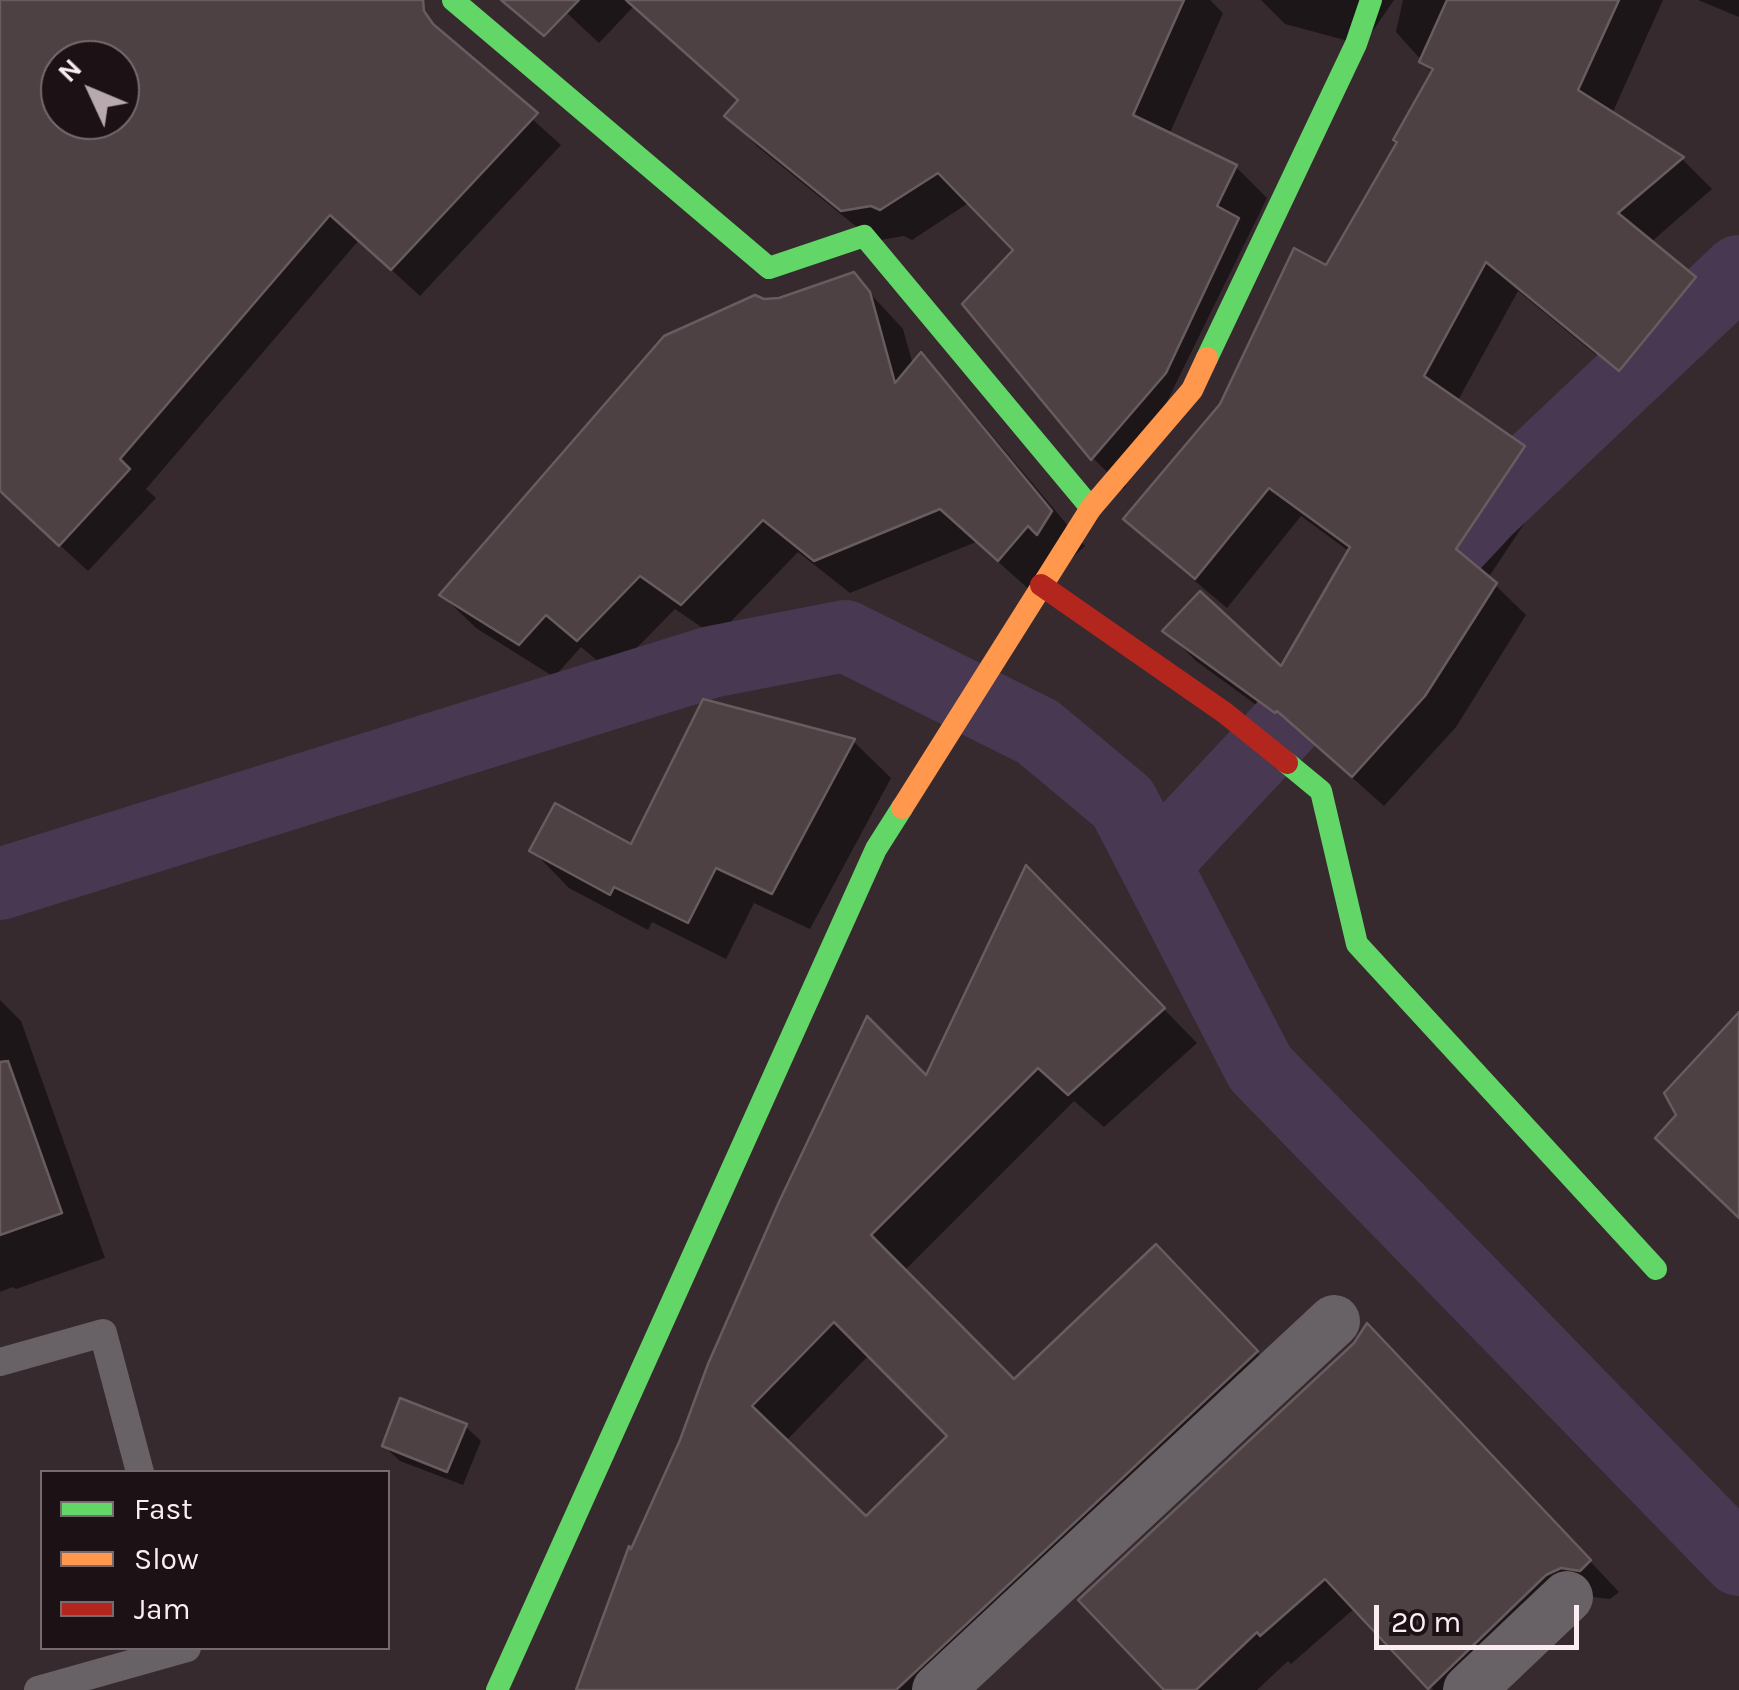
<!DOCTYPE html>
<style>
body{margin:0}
#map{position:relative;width:1739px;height:1690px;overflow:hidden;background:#362a2f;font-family:Karla,sans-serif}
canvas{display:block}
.legend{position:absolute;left:40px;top:1470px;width:350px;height:180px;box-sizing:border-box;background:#1c1216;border:2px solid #766a6e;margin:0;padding:12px 18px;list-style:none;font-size:30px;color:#fcedf3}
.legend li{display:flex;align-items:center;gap:20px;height:50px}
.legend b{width:50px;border:2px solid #766a6e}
.north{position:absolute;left:40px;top:40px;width:100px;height:100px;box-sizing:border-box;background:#1c1216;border:2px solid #766a6e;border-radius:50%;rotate:314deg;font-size:28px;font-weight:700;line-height:40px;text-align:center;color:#fcedf3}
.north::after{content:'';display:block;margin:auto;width:35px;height:45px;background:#b7a9ae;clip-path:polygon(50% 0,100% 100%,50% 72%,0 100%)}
.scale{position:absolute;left:1374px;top:1605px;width:205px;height:45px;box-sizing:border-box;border:5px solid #fcedf3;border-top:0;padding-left:12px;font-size:30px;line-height:35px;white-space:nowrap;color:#fcedf3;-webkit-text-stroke:8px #1c1216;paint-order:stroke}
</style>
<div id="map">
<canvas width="1739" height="1690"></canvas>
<ul class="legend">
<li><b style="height:12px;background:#63d668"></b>Fast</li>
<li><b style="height:12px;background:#ff974d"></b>Slow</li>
<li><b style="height:12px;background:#b3261e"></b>Jam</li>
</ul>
<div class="north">N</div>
<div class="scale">20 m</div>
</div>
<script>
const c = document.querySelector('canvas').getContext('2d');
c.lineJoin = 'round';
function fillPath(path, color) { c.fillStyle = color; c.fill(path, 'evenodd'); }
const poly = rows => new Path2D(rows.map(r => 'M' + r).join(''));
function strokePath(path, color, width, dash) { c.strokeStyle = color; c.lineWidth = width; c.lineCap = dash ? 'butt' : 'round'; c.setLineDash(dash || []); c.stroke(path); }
fillPath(poly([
 [0,0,400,0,561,145,420,296,359,240,146,489,156,498,88,571,2,492,0,494],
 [60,60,120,60,120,120,60,120],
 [553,0,1210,0,1223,13,1169,135,1236,167,1267,198,1124,489,1093,458,965,304,1017,250,970,202,912,240,904,236,874,241,758,147,727,116,740,102,634,6,599,43],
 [1261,0,1394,0,1363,45,1285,24],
 [1403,0,1663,0,1612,114,1682,159,1712,189,1650,243,1724,310,1651,400,1518,291,1457,402,1523,448,1554,479,1488,578,1526,615,1456,727,1384,806,1309,739,1307,742,1196,661,1166,631,1281,670,1350,552,1301,516,1227,608,1157,549,1126,519,1222,405,1327,269,1400,143,1433,73,1396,32],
 [1698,0,1739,0,1739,17],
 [853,275,903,329,913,365,921,356,954,390,1085,546,1033,593,976,542,850,593,798,552,716,637,675,609,612,673,581,647,554,677,476,628,442,595,764,301,779,300],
 [704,701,854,742,891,778,810,929,754,903,726,959,652,922,648,930,569,888,532,850,632,848],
 [1060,903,1197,1043,1104,1127,1074,1101,904,1271,1014,1382,1190,1282,1290,1387,965,1690,578,1690,632,1553,926,1079],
 [870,1354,951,1436,866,1519,785,1442],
 [0,1000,21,1021,105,1258,16,1289,13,1287,0,1292],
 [1397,1356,1619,1592,1610,1599,1592,1597,1488,1690,1433,1690,1355,1608,1291,1664,1288,1661,1257,1690,1167,1690],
 [465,1426,481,1441,463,1485,400,1461,384,1446]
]), '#0007');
strokePath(poly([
 [1155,864,1488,508,1739,271],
 [0,884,711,662,845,636,1038,732,1123,803,1260,1068,1739,1560]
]), '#483851', 72);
const building = poly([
 [0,0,423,0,424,11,433,24,538,113,391,270,330,215,120,459,130,469,59,546,0,491,0,0],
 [60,60,120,60,120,120,60,120,60,60],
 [501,0,579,0,544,36,501,0],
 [626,0,1184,0,1133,115,1237,165,1217,206,1239,218,1166,373,1091,460,962,304,1013,250,938,173,880,210,871,206,841,211,724,116,738,100,626,0],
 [1447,0,1619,0,1578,90,1684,157,1618,213,1696,277,1619,371,1486,262,1424,376,1525,446,1456,549,1497,583,1425,696,1352,777,1277,711,1275,713,1162,631,1200,591,1281,666,1350,547,1269,488,1195,579,1123,519,1220,404,1294,248,1326,265,1397,142,1393,140,1433,69,1419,62,1447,0],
 [854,272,870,292,895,383,921,352,1052,511,1037,535,1028,526,998,561,940,509,814,561,763,520,681,605,640,576,577,641,546,615,519,645,439,595,664,336,755,295,764,299,779,298,854,272],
 [703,699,855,739,772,894,716,868,688,923,614,887,610,895,529,851,555,803,631,844,703,699],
 [1026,865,1165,1008,1068,1095,1038,1068,871,1235,1014,1379,1156,1244,1258,1351,896,1690,576,1690,629,1546,631,1549,680,1440,708,1364,779,1202,867,1016,926,1075,1026,865],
 [834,1322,947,1436,866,1516,752,1406,834,1322],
 [1739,1012,1739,1218,1655,1138,1676,1115,1664,1093,1739,1012],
 [8,1061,62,1213,0,1235,0,1062,8,1061],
 [1367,1323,1591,1560,1580,1571,1561,1568,1546,1575,1428,1689,1325,1579,1260,1636,1257,1632,1196,1690,1164,1690,1078,1600,1354,1343,1367,1323],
 [400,1398,467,1424,447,1472,382,1446,400,1398]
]);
fillPath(building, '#4d4144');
strokePath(building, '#685c5f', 2.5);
strokePath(poly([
 [0,1362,103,1333,140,1472],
 [38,1690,187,1648]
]), '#686266', 28);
strokePath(poly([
 [938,1690,1334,1321],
 [1469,1690,1567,1597]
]), '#686266', 52);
strokePath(poly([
 [453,0,769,268,864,236,1091,508],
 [1207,358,1356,44,1371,0],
 [1287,763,1321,791,1357,944,1656,1269],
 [497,1690,876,849,902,808]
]), '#63d668', 22);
strokePath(poly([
 [902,808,1091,508,1192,390,1207,358]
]), '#ff974d', 22);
strokePath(poly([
 [1041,585,1225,713,1287,763]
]), '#b3261e', 22);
</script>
